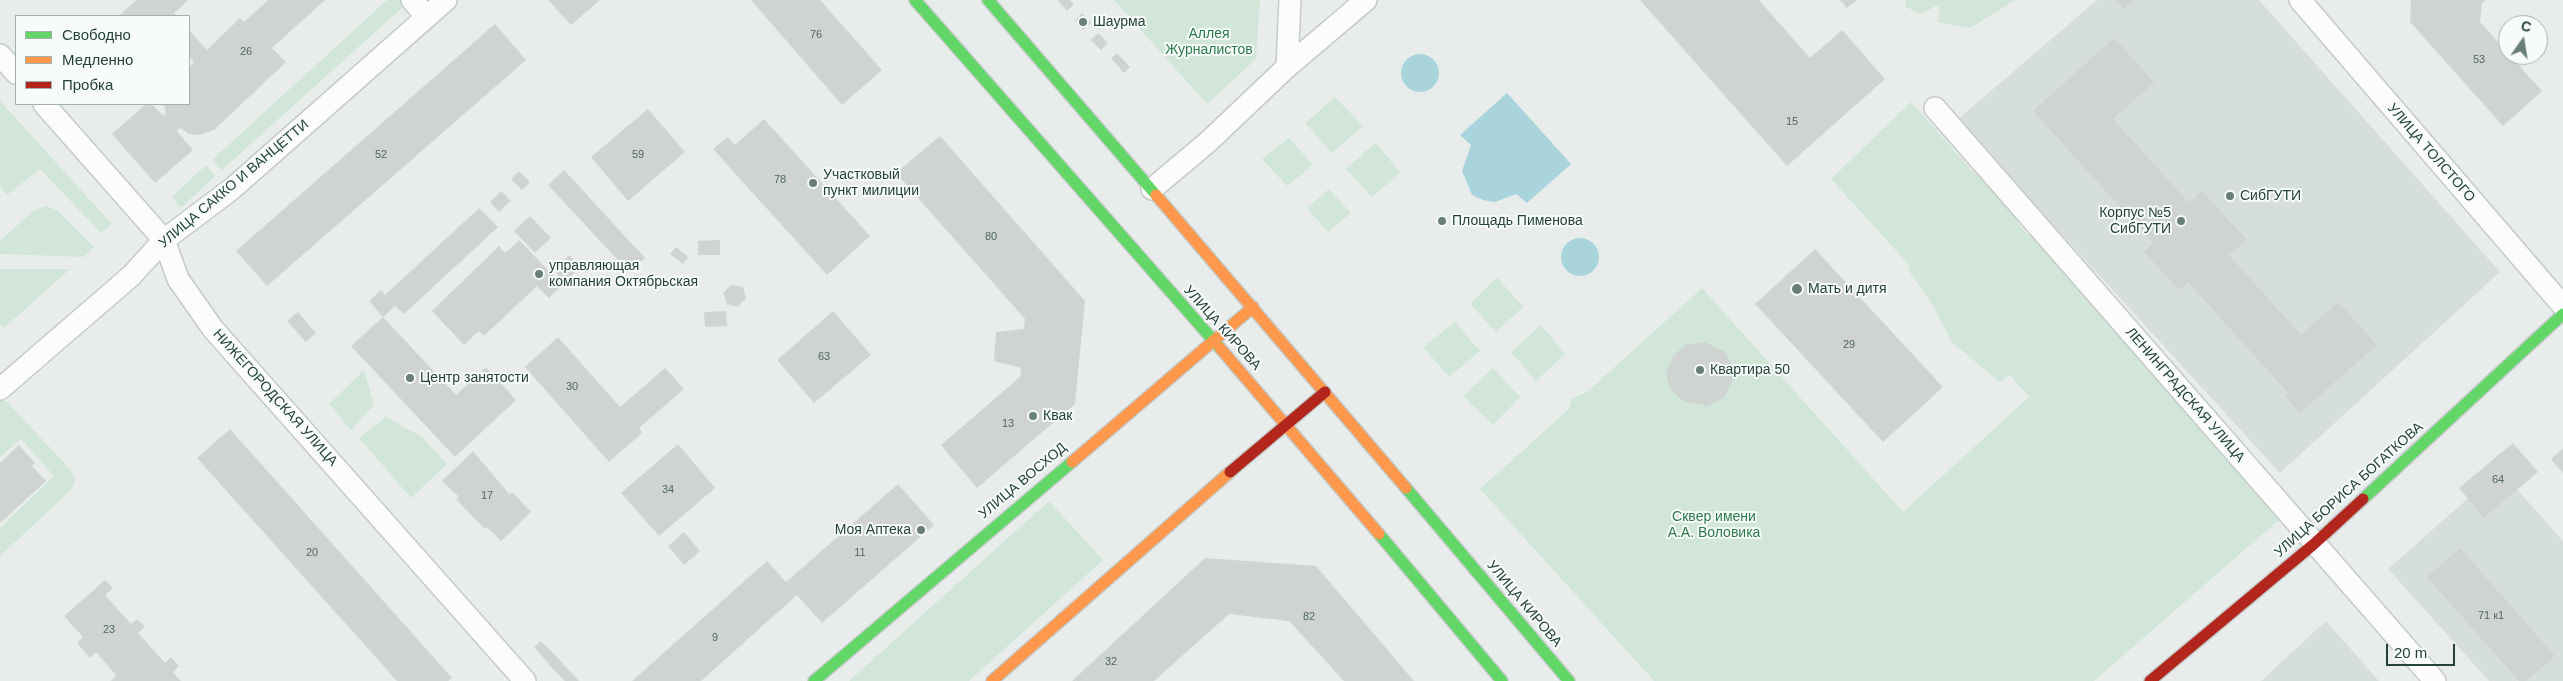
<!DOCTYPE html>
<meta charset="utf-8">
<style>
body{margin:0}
#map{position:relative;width:2563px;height:681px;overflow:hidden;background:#e8edeb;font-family:Helvetica,sans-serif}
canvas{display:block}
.legend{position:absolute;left:15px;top:15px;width:175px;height:90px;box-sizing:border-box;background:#f7fbf9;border:1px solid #a3b1ad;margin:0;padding:6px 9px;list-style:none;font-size:15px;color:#24423a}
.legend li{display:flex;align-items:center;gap:10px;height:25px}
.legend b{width:25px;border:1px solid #a3b1ad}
.north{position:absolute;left:2498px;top:15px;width:50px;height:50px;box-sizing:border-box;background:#f7fbf9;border:1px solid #a3b1ad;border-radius:50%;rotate:13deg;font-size:14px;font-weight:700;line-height:20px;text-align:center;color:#24423a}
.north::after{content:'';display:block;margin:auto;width:18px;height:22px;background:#697e78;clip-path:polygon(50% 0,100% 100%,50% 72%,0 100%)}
.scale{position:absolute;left:2386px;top:644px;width:69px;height:22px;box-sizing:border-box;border:2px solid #24423a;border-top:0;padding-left:6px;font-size:15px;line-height:18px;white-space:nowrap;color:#24423a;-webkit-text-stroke:4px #f7fbf9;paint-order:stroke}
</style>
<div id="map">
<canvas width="2563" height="681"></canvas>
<ul class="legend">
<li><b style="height:6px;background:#63d668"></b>Свободно</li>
<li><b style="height:6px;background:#ff974d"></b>Медленно</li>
<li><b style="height:6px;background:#b3261e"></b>Пробка</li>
</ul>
<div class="north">С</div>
<div class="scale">20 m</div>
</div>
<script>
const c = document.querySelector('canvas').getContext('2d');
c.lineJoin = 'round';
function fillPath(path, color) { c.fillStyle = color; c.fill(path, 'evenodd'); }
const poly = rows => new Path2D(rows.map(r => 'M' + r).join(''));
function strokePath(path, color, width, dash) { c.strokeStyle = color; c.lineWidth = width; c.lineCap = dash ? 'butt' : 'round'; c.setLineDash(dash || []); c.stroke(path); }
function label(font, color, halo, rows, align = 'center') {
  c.font = font + ' Helvetica,sans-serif'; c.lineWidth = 4; c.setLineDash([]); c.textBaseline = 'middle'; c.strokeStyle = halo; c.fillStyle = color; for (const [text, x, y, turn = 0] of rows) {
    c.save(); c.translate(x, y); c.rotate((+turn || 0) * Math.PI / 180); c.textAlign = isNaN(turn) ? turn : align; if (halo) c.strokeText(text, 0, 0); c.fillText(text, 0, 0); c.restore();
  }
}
fillPath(poly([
 [2097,0,2259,0,2500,272,2280,473,1957,120],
 [2500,470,2563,541,2563,681,2489,681,2388,569],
 [2326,621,2379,681,2261,681]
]), '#d6dedb');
fillPath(poly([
 [387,0,400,0,403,7,222,170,212,160],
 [1114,0,1260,0,1256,59,1207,104],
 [1906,0,2015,0,1970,28,1938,22,1940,4,1920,14,1905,6],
 [1335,97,1363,126,1332,153,1305,123],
 [0,101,112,224,101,233,40,169,7,195,0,187],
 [1911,102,1974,173,1991,183,2011,202,2018,223,2027,234,2044,241,2077,275,2075,287,2280,519,2094,681,1654,681,1480,489,1569,409,1572,398,1587,392,1702,288,1903,512,2029,397,2010,375,1999,382,1952,342,1934,307,1907,268,1910,266,1831,179],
 [1289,138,1313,165,1287,186,1262,159],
 [1376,142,1400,173,1372,197,1346,169],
 [206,165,215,176,181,208,172,197],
 [1329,189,1351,213,1328,232,1307,208],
 [46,206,57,210,94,247,83,257,0,254,0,241,34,210],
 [0,269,70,269,4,328,0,324],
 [1497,277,1523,307,1496,332,1470,304],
 [1455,322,1480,351,1449,377,1423,347],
 [1541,325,1565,354,1536,381,1511,352],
 [1493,368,1520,397,1493,425,1463,396],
 [364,370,374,405,351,430,329,404],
 [0,399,7,402,70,469,75,479,74,485,68,493,0,556,0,528,54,476,21,439,0,457],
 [386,417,422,437,447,464,411,498,359,438],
 [1049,501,1103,560,969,681,849,681]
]), '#d1e6d8');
fillPath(poly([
 '1401 73a19 19 0 1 1 38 0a19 19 0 1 1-38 0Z',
 [1507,93,1571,164,1527,203,1516,194,1495,202,1483,200,1472,195,1462,171,1471,145,1460,135],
 '1561 257a19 19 0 1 1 38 0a19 19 0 1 1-38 0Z'
]), '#a9d4db');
fillPath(poly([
 [136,0,188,0,174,13,177,16,119,16],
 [268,0,325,0,272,48,286,62,214,130,199,135,189,134,180,128,177,131,193,150,155,183,112,134,146,104,152,104,163,116,166,113,164,104,189,104,189,67,194,62,189,56,189,30,207,50,240,18,244,22],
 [548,0,600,0,571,25],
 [751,0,820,0,882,70,842,105],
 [1057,0,1070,0,1074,5,1067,11],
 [1640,0,1759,0,1810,58,1842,30,1885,79,1787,166],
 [1840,0,1857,0,1847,8],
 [2117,0,2134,0,2124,9],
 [2411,0,2486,0,2482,3,2480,22,2542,91,2503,126,2410,22],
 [1082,13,1091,23,1083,30,1075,20],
 [495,24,526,60,267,286,236,251],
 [1098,33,1108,43,1101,50,1091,40],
 [2114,38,2154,82,2113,119,2189,203,2202,191,2247,240,2229,255,2301,335,2338,302,2377,345,2300,413,2285,396,2288,393,2188,282,2179,290,2144,252,2153,243,2033,111],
 [1117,53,1130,67,1124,73,1111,58],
 [648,109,685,152,628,201,591,157],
 [764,119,870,236,827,275,713,149,727,137,735,145],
 [940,136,1085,301,1075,404,977,488,941,445,1020,377,1021,368,994,361,996,332,1024,329,1025,319,896,173],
 [564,170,645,258,629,272,548,185],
 [519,171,530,182,522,190,511,179],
 [501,191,511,201,499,212,490,202],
 [479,208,498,227,404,314,395,306,383,317,369,301,381,290,385,295],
 [530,216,551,238,535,253,514,231],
 [519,240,562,285,549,298,537,286,484,336,479,331,464,345,432,311,499,246,505,253],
 [720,240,720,255,698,255,698,241],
 [676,247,688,257,683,264,670,254],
 [1815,249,1943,387,1883,442,1755,304],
 [569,255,580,267,565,282,554,270],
 [731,285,743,287,746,298,738,307,727,304,723,293],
 [726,311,727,326,705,327,704,312],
 [833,311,871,355,814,403,777,360],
 [298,312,316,333,306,342,287,321],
 [383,317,456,395,486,367,516,400,455,457,351,346],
 [558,337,620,407,665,368,684,389,639,428,642,433,609,462,525,367],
 [1704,342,1724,351,1733,366,1733,380,1724,398,1707,406,1683,401,1670,389,1666,374,1672,357,1685,345],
 [230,429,452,678,448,681,397,681,197,458],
 [2513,443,2538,472,2484,518,2459,488],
 [678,444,715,488,659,536,621,493],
 [19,445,35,463,32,466,46,481,0,523,0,463],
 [2563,448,2563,473,2551,459],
 [473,451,510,495,512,492,531,512,501,541,487,527,485,529,456,499,459,497,442,481],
 [898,484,934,525,822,623,797,595,701,681,632,681,767,561,786,582],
 [684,532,700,551,684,565,668,546],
 [2460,548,2555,656,2526,681,2519,681,2427,577],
 [1205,558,1316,566,1414,681,1344,681,1289,621,1229,614,1154,681,1072,681],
 [105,580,113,588,105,595,131,624,137,619,145,627,138,633,165,663,171,657,179,666,173,672,181,681,111,681,116,675,96,652,90,658,77,643,83,637,64,616],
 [541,641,568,669,579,681,565,681,553,669,534,647]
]), '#cfd4d2');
const street = poly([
 [412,0,427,17],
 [2300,0,2563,306],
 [0,55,16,73],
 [1287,67,1290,0],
 [44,104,164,240,178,279,213,329,525,681],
 [1935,108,2435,681],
 [1152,189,1208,142,1287,67,1366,0],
 [0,389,131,276,164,240,233,188,446,0]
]);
const fast = poly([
 [915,0,1220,348],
 [988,0,1156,195],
 [1406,488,1569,681],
 [2363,499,2563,314],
 [1379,534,1502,681],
 [814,681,1072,462]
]);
const slow = poly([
 [1156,195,1406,488],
 [1220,348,1379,534],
 [1072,462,1253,307],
 [992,681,1230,472]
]);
const jam = poly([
 [1230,472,1325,392],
 [2150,681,2314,544,2363,499]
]);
strokePath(street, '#c5cac8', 24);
strokePath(fast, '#c3cbc8', 14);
strokePath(slow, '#c3cbc8', 14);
strokePath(jam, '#c3cbc8', 14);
strokePath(street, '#fcfcfc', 21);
strokePath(fast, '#63d668', 11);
strokePath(slow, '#ff974d', 11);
strokePath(jam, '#b3261e', 11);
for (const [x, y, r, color] of [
 [1083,22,5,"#697e78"],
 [813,183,5,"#697e78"],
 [2230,196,5,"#697e78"],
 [1442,221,5,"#697e78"],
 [2181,221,5,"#697e78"],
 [539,274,5,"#697e78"],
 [1797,289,6,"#697e78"],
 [1700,370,5,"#697e78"],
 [410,378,5,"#697e78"],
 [1033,416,5,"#697e78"],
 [921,530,5,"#697e78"]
]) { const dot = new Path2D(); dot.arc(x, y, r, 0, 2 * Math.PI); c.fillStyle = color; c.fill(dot); strokePath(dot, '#f7fbf9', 2); }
label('11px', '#506761', null, [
 ["76",816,35],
 ["26",246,52],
 ["53",2479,60],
 ["15",1792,122],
 ["52",381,155],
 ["59",638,155],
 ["78",780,180],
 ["80",991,237],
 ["29",1849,345],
 ["63",824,357],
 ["30",572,387],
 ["13",1008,424],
 ["64",2498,480],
 ["34",668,490],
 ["17",487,496],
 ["20",312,553],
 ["11",860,553],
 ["71 к1",2491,616],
 ["82",1309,617],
 ["23",109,630],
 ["9",715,638],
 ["32",1111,662]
]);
label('14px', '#24423a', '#f7fbf9', [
 ["Шаурма",1093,22],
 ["Участковый",823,175],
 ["пункт милиции",823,191],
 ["СибГУТИ",2240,196],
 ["Корпус №5",2171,213,"right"],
 ["СибГУТИ",2171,229,"right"],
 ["Площадь Пименова",1452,221],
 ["управляющая",549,266],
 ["компания Октябрьская",549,282],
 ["Мать и дитя",1808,289],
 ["Квартира 50",1710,370],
 ["Центр занятости",420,378],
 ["Квак",1043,416],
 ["Моя Аптека",911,530,"right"]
], 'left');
label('14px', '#2d7a4b', '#f7fbf9', [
 ["Аллея",1209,34],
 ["Журналистов",1209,50],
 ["Cквер имени",1714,517],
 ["А.А. Воловика",1714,533]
]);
label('14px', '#24423a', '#f7fbf9', [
 ["УЛИЦА ТОЛСТОГО",2431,153,49],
 ["УЛИЦА САККО И ВАНЦЕТТИ",234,184,-40],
 ["УЛИЦА КИРОВА",1222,328,48],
 ["ЛЕНИНГРАДСКАЯ УЛИЦА",2185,395,49],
 ["НИЖЕГОРОДСКАЯ УЛИЦА",275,398,48],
 ["УЛИЦА ВОСХОД",1023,481,-40],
 ["УЛИЦА БОРИСА БОГАТКОВА",2349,490,-42],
 ["УЛИЦА КИРОВА",1524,604,50]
]);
</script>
